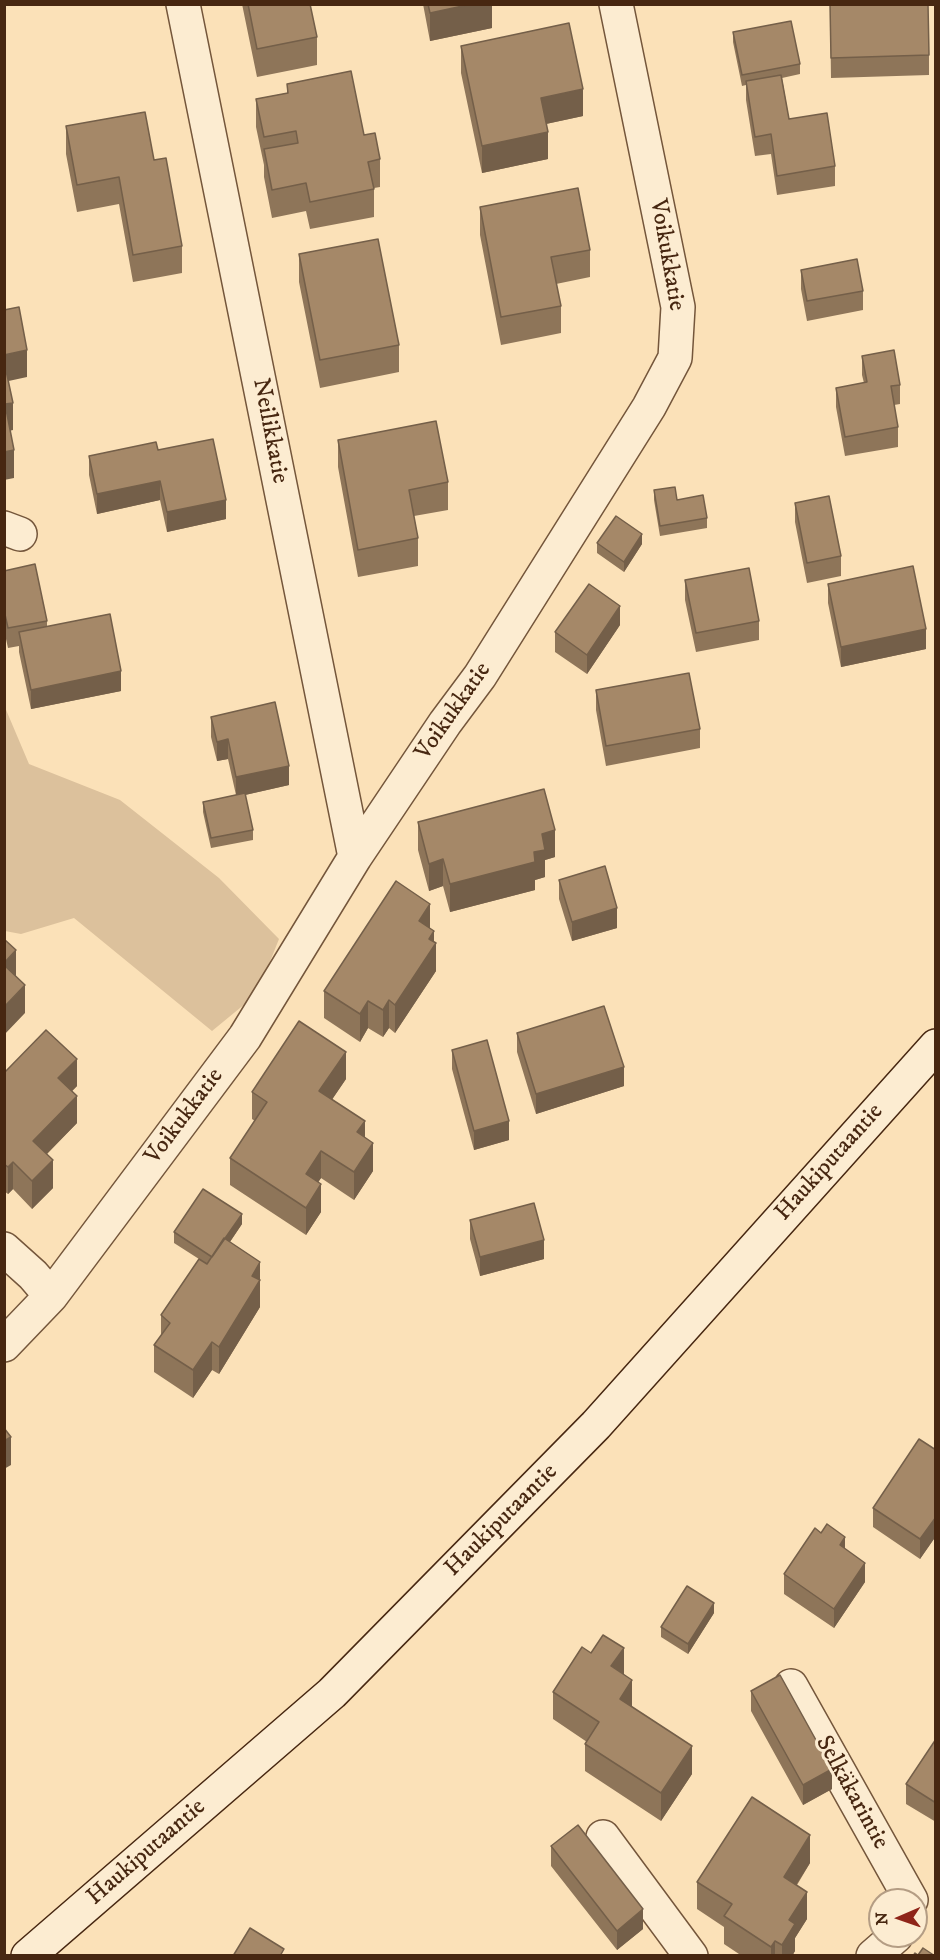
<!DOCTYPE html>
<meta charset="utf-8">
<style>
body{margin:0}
#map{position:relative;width:940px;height:1960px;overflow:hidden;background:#fbe1b8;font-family:"IM FELL DW Pica",serif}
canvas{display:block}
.frame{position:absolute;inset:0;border:6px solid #472711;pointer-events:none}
.north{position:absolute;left:868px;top:1888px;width:60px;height:60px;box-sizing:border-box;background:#fcecd1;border:2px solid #b49d84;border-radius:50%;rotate:268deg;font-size:16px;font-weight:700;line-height:24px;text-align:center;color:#472711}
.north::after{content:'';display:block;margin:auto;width:21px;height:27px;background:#8f2418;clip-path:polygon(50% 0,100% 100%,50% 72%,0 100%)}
</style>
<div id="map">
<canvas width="940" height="1960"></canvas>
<div class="frame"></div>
<div class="north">N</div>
</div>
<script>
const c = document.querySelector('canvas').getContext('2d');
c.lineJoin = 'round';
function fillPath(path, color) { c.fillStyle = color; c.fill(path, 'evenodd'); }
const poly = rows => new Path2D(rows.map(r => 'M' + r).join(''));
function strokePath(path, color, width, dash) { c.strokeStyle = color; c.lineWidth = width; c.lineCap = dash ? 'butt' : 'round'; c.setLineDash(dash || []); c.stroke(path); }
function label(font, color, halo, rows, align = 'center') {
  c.font = font + ' "IM FELL DW Pica",serif'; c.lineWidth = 6; c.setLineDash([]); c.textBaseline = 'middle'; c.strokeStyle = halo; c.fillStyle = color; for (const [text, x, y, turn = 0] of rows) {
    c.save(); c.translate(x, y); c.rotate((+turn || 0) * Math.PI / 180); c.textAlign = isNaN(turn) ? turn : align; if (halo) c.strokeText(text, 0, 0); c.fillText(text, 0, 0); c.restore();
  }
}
fillPath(poly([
 [4,705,29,764,120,800,219,878,279,939,257,994,212,1031,74,918,21,934,5,931]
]), '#dcc19c');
const minor = poly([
 [183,4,355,857],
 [4,528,20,534],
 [4,1249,33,1275,51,1296],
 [4,1345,51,1296,245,1037,355,857,445,723,480,676,649,407,675,358,678,307,616,4],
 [791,1686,911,1900],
 [603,1837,691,1956],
 [873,1956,896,1936]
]);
const secondary = poly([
 [28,1956,332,1693,596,1425,936,1046]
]);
strokePath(minor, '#74563b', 36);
strokePath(secondary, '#472711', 36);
strokePath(minor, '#fcecd1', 33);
strokePath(secondary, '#fcecd1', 33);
fillPath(poly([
 [242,4,310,4,317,37,317,65,257,77],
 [423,4,492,4,492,28,430,41],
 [830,4,929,55,929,75,831,78],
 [733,32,800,64,800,74,782,78,789,119,835,166,835,186,777,195,771,154,755,156,746,100,746,85,742,86,733,42],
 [461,46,583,116,546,124,548,159,482,173,461,73],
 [287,84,364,135,380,159,380,187,374,188,374,217,310,229,306,211,272,218,264,177,264,165,256,127,256,99,287,93],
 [66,126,154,160,182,246,182,273,133,282,119,204,77,212,66,154],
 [480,207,590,250,590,277,556,284,561,306,561,333,501,345,480,235],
 [299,254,399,345,399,372,320,388,299,282],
 [801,270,863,291,863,310,807,321,801,289],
 [862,356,900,385,900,404,894,405,898,427,898,447,845,456,836,407,836,388,864,383,862,375],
 [338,440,448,482,448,510,414,516,418,538,418,566,358,577,338,467],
 [158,450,226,519,167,532,160,500,97,514,89,475,89,456],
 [654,490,677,500,707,518,707,528,660,536,654,500],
 [795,503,841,556,841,576,807,583,795,522],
 [597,543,642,544,624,572,597,553],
 [4,571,47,621,47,627,121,691,31,709,19,652,19,646,8,648,4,630],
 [685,580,759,621,759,640,696,652,685,600],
 [828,584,926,649,841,667,828,603],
 [620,625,587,674,555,652,555,632],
 [596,690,700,729,700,748,606,766,596,710],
 [211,717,289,785,245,795,253,830,253,840,211,848,203,812,203,802,236,795,228,759,217,761,211,737],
 [418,822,555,857,545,860,545,877,535,880,535,890,450,912,443,886,429,891,418,850],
 [559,880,617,928,572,941,559,899],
 [430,928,434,942,436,971,395,1033,389,1028,383,1037,368,1028,360,1042,324,1018,324,991],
 [517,1033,624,1086,536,1114,517,1052],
 [452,1050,509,1140,474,1150,452,1069],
 [4,1073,77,1086,72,1091,77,1123,47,1154,53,1188,32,1209,13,1189,8,1194,4,1191],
 [346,1079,332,1099,365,1138,373,1171,354,1200,321,1178,318,1182,321,1212,306,1235,230,1185,230,1158,255,1121,252,1119,252,1092],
 [470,1220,544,1259,480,1276,470,1239],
 [242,1224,230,1242,260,1262,260,1307,219,1374,212,1370,193,1398,154,1372,154,1345,161,1336,161,1315,199,1259,174,1243,174,1232],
 [936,1450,936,1536,920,1559,873,1527,873,1508],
 [845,1549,865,1582,834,1628,784,1594,784,1574],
 [714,1613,688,1654,661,1637,661,1627],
 [624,1674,632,1707,692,1774,661,1821,585,1771,585,1744,587,1742,553,1719,553,1692],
 [751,1691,832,1789,803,1805,751,1711],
 [936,1739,936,1822,906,1804,906,1784],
 [551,1846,643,1929,617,1950,551,1866],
 [810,1863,797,1885,807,1919,795,1938,795,1951,792,1956,742,1956,724,1944,724,1927,697,1909,697,1882]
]), '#8e7559');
fillPath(poly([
 [472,4,492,4,492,28,430,41,430,13],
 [583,89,583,116,541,125,541,98],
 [548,132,548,159,482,173,482,146],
 [27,350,27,377,4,382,4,355],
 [13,403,13,430,5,432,5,404],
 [14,450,14,478,4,480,4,452],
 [160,481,160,500,97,514,97,494],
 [226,500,226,519,167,532,167,512],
 [642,534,642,544,624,572,624,562],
 [620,606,620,625,587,674,587,655],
 [926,629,926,649,841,667,841,647],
 [121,671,121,691,31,709,31,690],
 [228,739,228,759,217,761,217,742],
 [289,766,289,785,236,797,236,777],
 [555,830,555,857,545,860,545,877,535,880,535,890,450,912,450,884,534,852,542,834],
 [443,859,443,886,429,891,429,864],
 [430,904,430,931,419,921],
 [617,908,617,928,572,941,572,922],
 [434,931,434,946,436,943,436,971,395,1033,395,1005,429,939],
 [16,950,16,978,4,991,4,963],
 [25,985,25,1013,4,1035,4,1007],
 [389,1000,389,1028,383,1037,383,1010],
 [368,1001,368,1028,360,1042,360,1014],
 [346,1052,346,1079,319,1119,319,1091],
 [77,1059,77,1086,58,1105,58,1078],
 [624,1067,624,1086,536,1114,536,1094],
 [77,1096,77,1123,33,1168,33,1141],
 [365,1121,365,1149,357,1132],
 [509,1121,509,1140,474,1150,474,1131],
 [373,1143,373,1171,354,1200,354,1172],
 [321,1151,321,1178,306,1201,306,1174],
 [53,1160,53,1188,32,1209,32,1181],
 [13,1162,13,1189,8,1194,8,1167],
 [321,1184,321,1212,306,1235,306,1208],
 [242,1214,242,1224,212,1268,212,1258],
 [544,1240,544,1259,480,1276,480,1257],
 [260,1262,260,1307,219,1374,219,1347,252,1276],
 [212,1342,212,1370,193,1398,193,1370],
 [11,1437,11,1465,4,1469,4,1441],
 [936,1517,936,1536,920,1559,920,1539],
 [845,1537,845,1556,840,1545],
 [865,1563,865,1582,834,1628,834,1609],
 [714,1603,714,1613,688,1654,688,1644],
 [624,1648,624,1675,611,1666],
 [632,1680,632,1707,620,1699],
 [692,1746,692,1774,661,1821,661,1793],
 [832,1769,832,1789,803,1805,803,1785],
 [810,1835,810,1863,784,1904,784,1877],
 [807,1892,807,1919,795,1938,795,1951,792,1956,782,1956,782,1945,789,1920],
 [643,1909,643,1929,617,1950,617,1931],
 [775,1941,775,1956,771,1956,771,1947]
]), '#745f49');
const building = poly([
 [248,4,310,4,317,37,257,49,248,4],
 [428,4,472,4,430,13,428,4],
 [830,4,928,4,929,55,831,58,830,4],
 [791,21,800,64,742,75,733,32,791,21],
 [569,23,583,89,541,98,548,132,482,146,461,46,569,23],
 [351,71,364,135,375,133,380,159,368,162,374,189,310,202,306,183,272,190,264,149,298,143,296,131,264,137,256,99,288,93,287,84,351,71],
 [781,75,789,119,827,113,835,166,777,176,771,134,755,137,746,81,781,75],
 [145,112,154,160,166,158,182,246,133,255,119,177,77,185,66,126,145,112],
 [578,188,590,250,551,257,561,306,501,317,480,207,578,188],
 [378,239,399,345,320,360,299,254,378,239],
 [857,259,863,291,807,301,801,270,857,259],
 [19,307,27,350,4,355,4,310,19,307],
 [894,350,900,385,891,386,898,427,845,437,836,388,867,382,862,356,894,350],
 [4,361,13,403,5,404,14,450,4,452,4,361],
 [436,421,448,482,409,490,418,538,358,550,338,440,436,421],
 [213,439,226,500,167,512,160,481,97,494,89,456,156,442,158,450,213,439],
 [675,487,677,500,703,495,707,518,660,526,654,490,675,487],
 [829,496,841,556,807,563,795,503,829,496],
 [616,516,642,534,624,562,597,543,616,516],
 [35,564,47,621,8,628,4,610,4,571,35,564],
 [913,566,926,629,841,647,828,584,913,566],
 [749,568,759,621,696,633,685,580,749,568],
 [589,584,620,606,587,655,555,632,589,584],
 [110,614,121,671,31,690,19,632,110,614],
 [689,673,700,729,606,746,596,690,689,673],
 [275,702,289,766,236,777,228,739,217,742,211,717,275,702],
 [544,789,555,830,542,834,545,850,534,852,535,862,450,884,443,859,429,864,418,822,544,789],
 [245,793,253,830,211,838,203,802,245,793],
 [605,866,617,908,572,922,559,880,605,866],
 [396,881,430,904,419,921,434,931,429,939,436,943,395,1005,389,1000,383,1010,368,1001,360,1014,324,991,396,881],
 [4,939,16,950,4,963,4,939],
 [4,965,25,985,4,1007,4,965],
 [604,1006,624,1067,536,1094,517,1033,604,1006],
 [299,1021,346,1052,319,1091,365,1121,357,1132,373,1143,354,1172,321,1151,306,1174,321,1184,306,1208,230,1158,267,1102,252,1092,299,1021],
 [46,1030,77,1059,58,1078,77,1096,33,1141,53,1160,32,1181,13,1162,8,1167,4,1164,4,1073,46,1030],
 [487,1040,509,1121,474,1131,452,1050,487,1040],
 [203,1189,242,1214,212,1257,174,1232,203,1189],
 [534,1203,544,1240,480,1257,470,1220,534,1203],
 [224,1238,260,1262,252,1276,260,1280,219,1347,212,1342,193,1370,154,1345,170,1323,161,1315,199,1259,207,1264,224,1238],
 [4,1428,11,1437,4,1441,4,1428],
 [919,1439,936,1450,936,1517,920,1539,873,1508,919,1439],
 [827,1524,845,1537,840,1545,865,1563,834,1609,784,1574,815,1528,821,1533,827,1524],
 [687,1586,714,1603,688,1644,661,1627,687,1586],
 [603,1635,624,1648,611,1666,632,1680,620,1699,692,1746,661,1793,585,1744,599,1722,553,1692,582,1647,591,1653,603,1635],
 [780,1675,832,1769,803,1785,751,1691,780,1675],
 [936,1739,936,1803,906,1784,936,1739],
 [752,1797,810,1835,784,1877,807,1892,789,1920,795,1924,782,1945,775,1941,771,1947,724,1916,732,1904,697,1882,752,1797],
 [578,1825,643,1909,617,1931,551,1846,578,1825],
 [250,1928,284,1949,280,1956,233,1956,250,1928],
 [923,1948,935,1956,913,1956,915,1953,918,1955,923,1948]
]);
fillPath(building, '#a58868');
strokePath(building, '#745f49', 1.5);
label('24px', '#472711', '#fcecd1', [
 ["Voikukkatie",666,255,80],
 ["Neilikkatie",269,431,79],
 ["Voikukkatie",454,712,-55],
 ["Voikukkatie",185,1117,-53],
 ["Haukiputaantie",830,1163,-48],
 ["Haukiputaantie",502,1521,-45],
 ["Selkäkarintie",851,1793,61],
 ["Haukiputaantie",147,1853,-41]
]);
</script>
